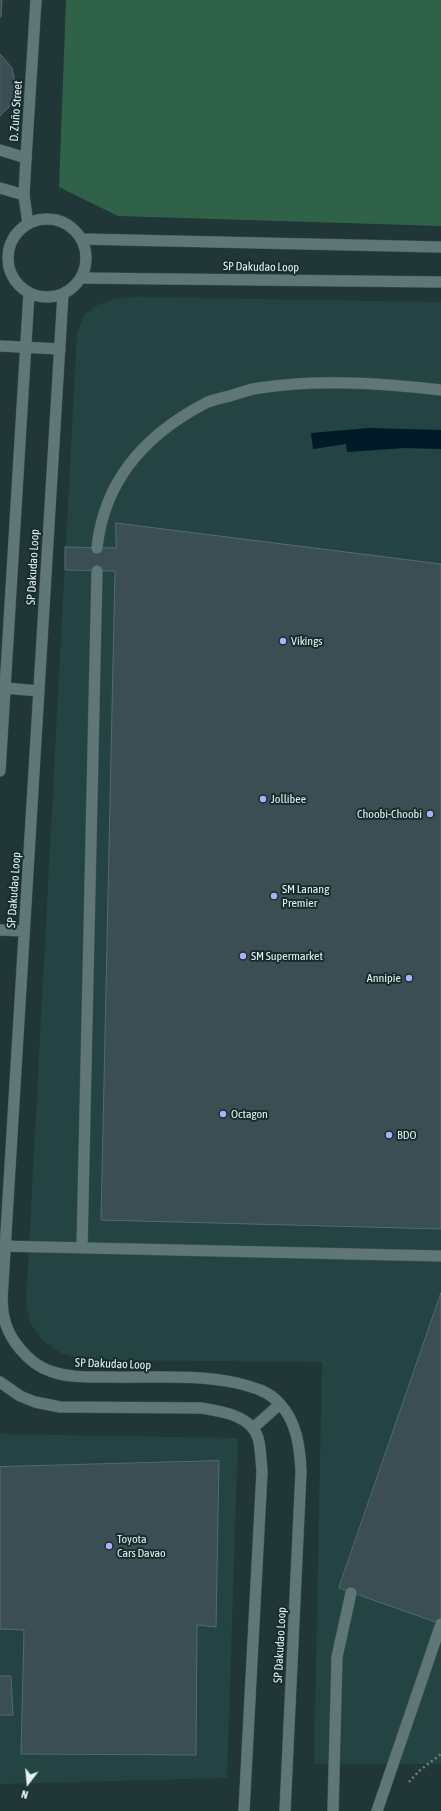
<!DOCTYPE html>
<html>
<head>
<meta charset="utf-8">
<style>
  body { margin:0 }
  #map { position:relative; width:441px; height:1811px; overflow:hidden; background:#213636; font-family:"Asap Condensed",sans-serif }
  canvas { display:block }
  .north { position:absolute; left:8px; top:1763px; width:40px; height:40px; -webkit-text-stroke:3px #172c2c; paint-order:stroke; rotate:196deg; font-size:11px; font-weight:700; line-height:16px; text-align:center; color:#e4f1f1 }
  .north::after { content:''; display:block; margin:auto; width:14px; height:18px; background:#e4f1f1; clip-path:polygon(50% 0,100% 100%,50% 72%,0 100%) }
</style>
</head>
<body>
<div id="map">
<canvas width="441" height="1811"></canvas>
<div class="north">N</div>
</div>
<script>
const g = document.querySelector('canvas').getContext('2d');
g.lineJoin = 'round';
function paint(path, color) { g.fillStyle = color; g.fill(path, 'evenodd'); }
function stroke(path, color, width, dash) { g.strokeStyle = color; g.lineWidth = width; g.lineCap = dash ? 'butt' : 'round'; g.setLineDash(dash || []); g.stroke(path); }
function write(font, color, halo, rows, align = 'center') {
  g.font = font + ' "Asap Condensed",sans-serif'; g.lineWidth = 4; g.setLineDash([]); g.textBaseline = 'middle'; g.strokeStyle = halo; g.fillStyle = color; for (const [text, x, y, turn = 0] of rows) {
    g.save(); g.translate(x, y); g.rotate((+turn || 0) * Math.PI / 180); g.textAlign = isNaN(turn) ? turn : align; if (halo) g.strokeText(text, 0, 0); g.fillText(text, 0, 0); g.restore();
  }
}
const built = new Path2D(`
  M134,297L441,302V1764H314L322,1362L84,1360L61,1353L44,1342L30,1323L26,1304L77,333L84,315L97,305L115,299Z
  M0,1434L238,1438L227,1778L0,1784Z`);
const green = new Path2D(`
  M66,0H441V226L118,216L59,187Z`);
const water = new Path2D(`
  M369,428L441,430V449L405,448L347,452L346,444L313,449L311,433Z`);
const building = new Path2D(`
  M0,0H2L1,17H0Z
  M0,54L12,68L15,82L14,94L9,107L0,116Z
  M116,523L441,564V1229L101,1220L115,571L65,570V547L116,548Z
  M441,1293V1624L339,1588Z
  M219,1461L216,1627L197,1625L196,1755L21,1754L24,1630L0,1629V1467Z
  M0,1676H11L13,1715H0Z`);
const path = new Path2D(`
  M409,1782L419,1771L441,1754`);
const service = new Path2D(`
  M0,150L26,158
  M0,188L24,195
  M0,346L60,349
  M97,548C104,480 145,435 204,404C213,399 224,398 233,395C242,392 251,389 259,388C320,379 381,383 441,390
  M0,1246L441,1256
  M82,1247L97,571
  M333,1811L337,1657L351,1593
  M377,1811L441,1624`);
const minor = new Path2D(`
  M81,239L441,247
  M81,278L441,282`);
const tertiary = new Path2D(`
  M8 258a39 39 0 1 1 78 0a39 39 0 1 1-78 0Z
  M28,224L24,195L26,158L36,0
  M63,294L2,1299C3,1305 2,1311 4,1317C8,1339 29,1364 50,1371C69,1378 90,1377 110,1377C152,1378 196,1374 237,1383C253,1387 269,1391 280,1404C297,1422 300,1448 301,1472L285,1811
  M5,688L39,691
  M0,771L29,293
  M0,930L24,931
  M0,1382L20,1396L35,1402L60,1407L201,1408C220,1411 251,1415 258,1438C261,1448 261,1461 262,1472L244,1811
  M253,1428L280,1404`);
const markers = [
  [283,641,4,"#b4acf9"],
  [263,799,4,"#b4acf9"],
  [430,814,4,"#b4acf9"],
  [274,896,4,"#b4acf9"],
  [243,956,4,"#b4acf9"],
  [409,978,4,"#b4acf9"],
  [223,1114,4,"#b4acf9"],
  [389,1135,4,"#b4acf9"],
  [109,1546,4,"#b4acf9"]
];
const streetNames = [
  ["D. Zuño Street",16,111,-86],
  ["SP Dakudao Loop",261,267,1],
  ["SP Dakudao Loop",33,567,-87],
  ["SP Dakudao Loop",14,890,-86],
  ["SP Dakudao Loop",113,1364,2],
  ["SP Dakudao Loop",280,1645,-87]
];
const poiNames = [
  ["Vikings",291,641],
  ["Jollibee",271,799],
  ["Choobi-Choobi",422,814,"right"],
  ["SM Lanang",282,889],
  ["Premier",282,903],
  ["SM Supermarket",251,956],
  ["Annipie",401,978,"right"],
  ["Octagon",231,1114],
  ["BDO",397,1135],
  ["Toyota",117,1539],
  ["Cars Davao",117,1553]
];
paint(built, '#244343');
paint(green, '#30624a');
paint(water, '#001927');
paint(building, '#3a4e53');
stroke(building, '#556a6f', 1);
stroke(service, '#425455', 12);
stroke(minor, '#425455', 12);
stroke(tertiary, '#425455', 12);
stroke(path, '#6e8080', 2.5, [2, 3]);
stroke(service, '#607777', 11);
stroke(minor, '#607777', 11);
stroke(tertiary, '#607777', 11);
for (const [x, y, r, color] of markers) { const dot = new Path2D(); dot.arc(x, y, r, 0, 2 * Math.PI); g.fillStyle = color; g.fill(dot); stroke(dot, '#172c2c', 1.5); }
write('12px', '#e4f1f1', '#172c2c', streetNames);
write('12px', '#e4f1f1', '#172c2c', poiNames, 'left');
</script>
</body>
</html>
